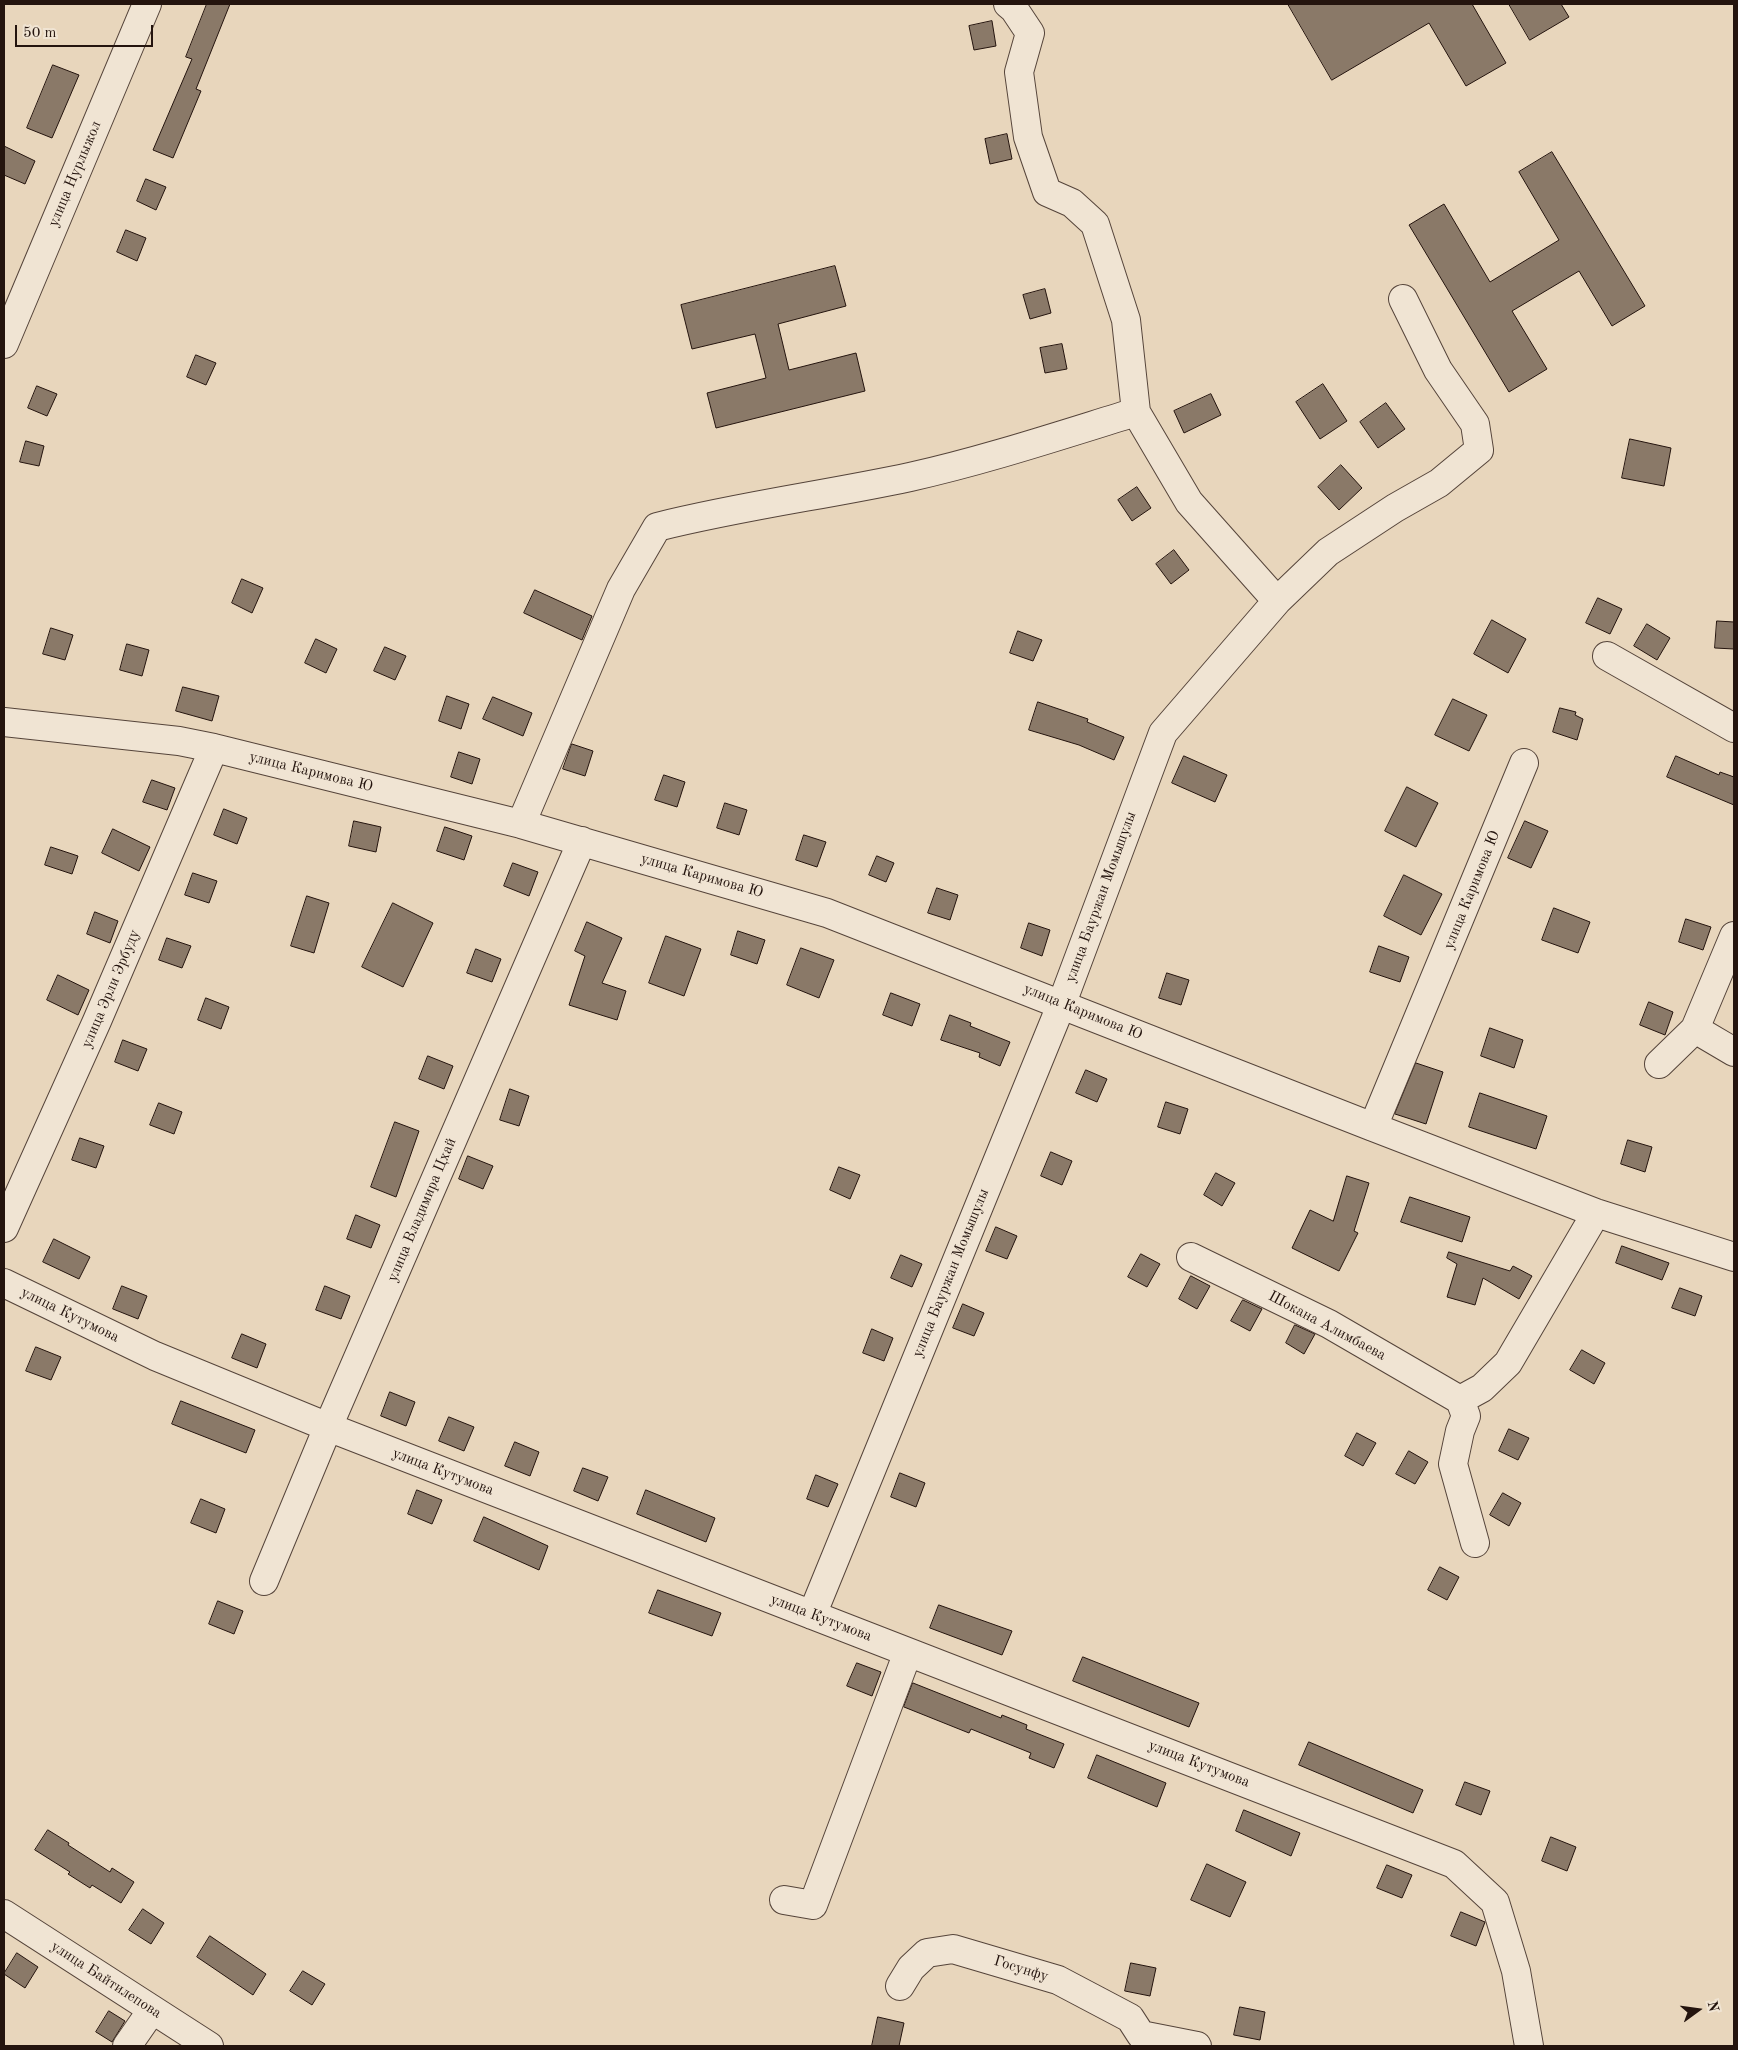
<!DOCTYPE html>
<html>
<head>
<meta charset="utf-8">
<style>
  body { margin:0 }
  #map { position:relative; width:1738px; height:2050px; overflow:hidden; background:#e8d6bc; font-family:"Old Standard TT",serif }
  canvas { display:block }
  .frame { position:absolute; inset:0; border:5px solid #24140e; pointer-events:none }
  .north { position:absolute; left:1673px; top:1985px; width:50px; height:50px; -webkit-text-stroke:4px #f0e4d3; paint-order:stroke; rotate:76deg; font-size:14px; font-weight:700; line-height:20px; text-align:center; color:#24140e }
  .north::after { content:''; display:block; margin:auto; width:18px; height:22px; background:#24140e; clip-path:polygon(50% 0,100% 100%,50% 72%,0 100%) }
  .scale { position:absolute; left:15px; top:25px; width:138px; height:22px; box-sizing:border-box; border:2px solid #24140e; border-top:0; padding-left:6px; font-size:15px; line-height:18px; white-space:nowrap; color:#24140e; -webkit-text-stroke:4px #f0e4d3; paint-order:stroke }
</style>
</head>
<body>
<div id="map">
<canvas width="1738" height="2050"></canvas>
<div class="frame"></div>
<div class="north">N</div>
<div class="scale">50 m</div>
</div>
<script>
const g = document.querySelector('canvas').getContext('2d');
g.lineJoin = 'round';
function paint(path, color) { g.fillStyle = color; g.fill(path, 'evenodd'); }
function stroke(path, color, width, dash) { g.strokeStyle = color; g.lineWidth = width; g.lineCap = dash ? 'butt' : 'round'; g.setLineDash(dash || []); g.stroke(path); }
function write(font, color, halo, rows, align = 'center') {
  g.font = font + ' "Old Standard TT",serif'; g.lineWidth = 4.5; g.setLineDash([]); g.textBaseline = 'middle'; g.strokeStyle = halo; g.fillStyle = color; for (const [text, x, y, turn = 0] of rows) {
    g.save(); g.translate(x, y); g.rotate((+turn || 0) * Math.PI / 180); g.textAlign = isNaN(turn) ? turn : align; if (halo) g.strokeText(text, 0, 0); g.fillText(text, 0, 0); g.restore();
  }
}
const building = new Path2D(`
  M207,4H230L196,89L201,91L173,158L153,150L192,59L186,57Z
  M1288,4H1472L1506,63L1466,86L1429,23L1332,80Z
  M1509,4H1561L1569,17L1530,40Z
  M992,21L996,46L974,50L969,26Z
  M53,65L79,75L52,138L27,128Z
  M1007,134L1012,159L990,164L985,139Z
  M4,146L35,161L25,184L4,175Z
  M1552,152L1645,306L1612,326L1579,271L1512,311L1547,369L1509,392L1409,225L1444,204L1490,282L1559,240L1519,172Z
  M146,179L166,187L156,210L137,201Z
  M126,230L146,238L137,261L117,252Z
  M835,266L846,306L778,324L789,370L856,353L865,391L716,428L707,393L766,378L755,334L692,349L681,305Z
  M1045,289L1051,313L1030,319L1023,295Z
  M1062,344L1067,369L1045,373L1040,348Z
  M196,355L216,363L206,385L187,377Z
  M1323,384L1347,421L1320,439L1296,402Z
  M37,386L57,394L47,416L28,408Z
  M1211,394L1221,415L1184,433L1174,411Z
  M1386,403L1405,429L1378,448L1360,422Z
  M1630,439L1671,448L1664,486L1622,478Z
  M26,441L44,446L39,466L20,462Z
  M1341,465L1362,488L1339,510L1318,487Z
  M1137,487L1151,508L1132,521L1118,500Z
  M1174,550L1189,570L1171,584L1156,564Z
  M242,579L263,588L252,613L232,603Z
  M535,590L592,616L582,640L524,613Z
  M1598,598L1622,609L1610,634L1586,623Z
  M1492,620L1526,639L1508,673L1474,654Z
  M1717,621L1734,622V649L1715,648Z
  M1647,624L1670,638L1657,660L1634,646Z
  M51,628L73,635L65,660L43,654Z
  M1018,631L1042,640L1033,661L1010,653Z
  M316,639L337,649L326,673L305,663Z
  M127,644L149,650L142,676L120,670Z
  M385,647L406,656L395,680L374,671Z
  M183,687L219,696L212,721L176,711Z
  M447,696L469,704L461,729L439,721Z
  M493,697L532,713L523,736L483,719Z
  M1453,699L1487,715L1469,751L1435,735Z
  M1038,702L1088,719L1087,722L1124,737L1114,760L1079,745L1029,730Z
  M1560,708L1576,712L1575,715L1583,719L1577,740L1553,732Z
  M572,744L593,751L585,776L563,769Z
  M459,752L480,759L472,784L451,777Z
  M1184,756L1227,775L1215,802L1172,783Z
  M1676,756L1719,775L1720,772L1734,777V805L1667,777Z
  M664,775L685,782L677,807L655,800Z
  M152,780L175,788L167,810L143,802Z
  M1407,787L1438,803L1416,847L1385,831Z
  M725,803L747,810L739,835L717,828Z
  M224,809L247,818L237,844L214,835Z
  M354,821L381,827L376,852L349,846Z
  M1525,821L1548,831L1531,868L1508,858Z
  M445,827L472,836L464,860L437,851Z
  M113,829L150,847L139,871L102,853Z
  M804,835L826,842L817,867L796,860Z
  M51,847L78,856L72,874L45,865Z
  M877,856L894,863L886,882L869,875Z
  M513,863L538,872L529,896L504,886Z
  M193,873L217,881L209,903L185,895Z
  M1404,875L1442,894L1421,935L1384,916Z
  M937,888L958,895L950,920L928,913Z
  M307,896L329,903L314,953L291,946Z
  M393,903L433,923L403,987L362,967Z
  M1554,908L1590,922L1578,953L1542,940Z
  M95,912L118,921L110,943L87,934Z
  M1686,919L1711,927L1703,950L1679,942Z
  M587,922L622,938L602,983L626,991L617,1020L569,1005L585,956L575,951Z
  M1029,923L1050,930L1042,956L1021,948Z
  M738,931L765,940L757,964L731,955Z
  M666,936L701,949L684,996L649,983Z
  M167,938L191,946L182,968L159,960Z
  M1379,946L1409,957L1400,982L1370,972Z
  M801,948L834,960L819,998L787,985Z
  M476,949L501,959L492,982L467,973Z
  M1167,973L1189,980L1181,1005L1159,998Z
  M58,975L89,990L78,1015L47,1000Z
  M891,993L920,1004L912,1026L883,1015Z
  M206,998L229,1007L221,1029L198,1020Z
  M1649,1002L1673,1012L1665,1035L1640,1025Z
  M950,1015L971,1023L970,1026L1010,1042L1000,1066L979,1057L980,1053L941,1040Z
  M1490,1028L1523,1040L1514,1068L1481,1056Z
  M123,1040L147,1049L138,1071L115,1062Z
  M428,1056L453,1066L444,1089L419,1079Z
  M1416,1063L1443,1072L1426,1124L1395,1114Z
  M1086,1070L1107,1079L1097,1102L1076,1093Z
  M510,1089L529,1096L519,1126L500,1120Z
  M1480,1093L1547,1116L1536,1149L1469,1127Z
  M1166,1102L1188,1109L1180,1134L1158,1127Z
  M159,1103L182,1112L174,1134L150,1125Z
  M395,1122L419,1131L396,1197L371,1187Z
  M80,1138L104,1146L96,1168L72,1160Z
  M1628,1140L1652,1147L1645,1172L1621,1164Z
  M1051,1152L1072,1161L1062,1185L1041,1176Z
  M468,1156L493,1166L483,1189L459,1179Z
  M839,1167L860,1175L850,1199L830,1190Z
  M1216,1173L1235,1183L1222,1206L1204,1195Z
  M1347,1176L1369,1183L1354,1231L1358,1233L1339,1271L1292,1248L1310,1210L1333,1221Z
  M1410,1197L1470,1217L1462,1242L1401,1222Z
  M356,1215L380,1225L371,1248L347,1239Z
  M996,1227L1017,1236L1007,1259L986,1251Z
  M54,1239L90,1257L79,1279L43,1262Z
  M1622,1246L1669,1263L1662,1280L1616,1263Z
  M1449,1252L1510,1271L1513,1266L1532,1276L1519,1299L1483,1278L1475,1305L1447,1297L1457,1264L1447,1258Z
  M1141,1254L1160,1264L1147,1287L1128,1277Z
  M901,1255L922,1264L912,1287L891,1278Z
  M1191,1276L1210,1286L1197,1309L1179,1299Z
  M122,1286L147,1296L138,1319L113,1309Z
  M325,1286L350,1296L341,1319L316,1310Z
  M1680,1288L1702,1296L1695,1316L1672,1308Z
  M1243,1300L1262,1309L1250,1331L1231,1321Z
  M963,1304L984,1313L974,1336L953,1328Z
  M1295,1325L1315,1334L1304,1354L1286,1343Z
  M872,1329L893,1338L884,1361L863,1353Z
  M242,1334L266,1344L257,1368L232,1358Z
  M36,1347L61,1357L51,1380L26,1371Z
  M1582,1350L1605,1363L1594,1384L1570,1370Z
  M390,1392L415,1402L406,1426L381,1416Z
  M181,1401L255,1430L246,1453L172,1424Z
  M449,1417L474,1427L464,1451L439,1441Z
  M1509,1429L1529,1438L1518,1460L1499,1451Z
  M1357,1433L1376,1443L1363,1466L1345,1456Z
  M515,1442L539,1452L530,1476L505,1466Z
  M1409,1451L1428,1462L1415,1484L1396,1474Z
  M583,1468L608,1477L598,1501L574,1491Z
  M900,1473L925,1483L916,1507L891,1497Z
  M816,1475L838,1484L828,1507L807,1499Z
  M417,1490L442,1500L432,1524L408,1514Z
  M646,1490L715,1518L706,1542L637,1514Z
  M1503,1493L1521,1503L1509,1526L1490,1515Z
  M201,1499L225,1509L216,1533L191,1523Z
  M484,1517L548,1546L539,1570L474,1541Z
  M1440,1567L1459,1577L1447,1600L1428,1590Z
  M658,1590L721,1613L712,1636L649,1613Z
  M218,1601L243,1611L234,1634L209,1624Z
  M939,1605L1012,1631L1002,1655L930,1628Z
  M1083,1657L1199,1703L1189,1727L1073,1681Z
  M857,1663L881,1672L872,1696L847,1686Z
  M913,1683L1001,1718L1002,1715L1027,1725L1026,1729L1064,1744L1054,1768L1029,1758L1031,1753L971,1729L969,1733L904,1707Z
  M1309,1742L1423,1790L1413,1813L1299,1765Z
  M1097,1755L1166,1783L1157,1807L1088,1778Z
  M1465,1782L1490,1791L1481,1815L1456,1805Z
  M1244,1810L1300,1833L1291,1856L1236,1831Z
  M48,1830L69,1843L68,1845L110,1872L112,1868L134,1882L121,1903L92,1885L90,1888L68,1874L70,1872L35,1850Z
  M1551,1837L1576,1847L1567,1871L1542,1861Z
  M1207,1864L1246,1882L1230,1917L1191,1900Z
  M1387,1865L1412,1875L1402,1898L1377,1888Z
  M143,1909L164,1923L151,1944L129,1930Z
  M1461,1912L1485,1922L1476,1946L1451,1936Z
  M210,1936L266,1974L253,1995L197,1957Z
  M17,1953L38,1967L25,1988L4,1974Z
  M1131,1963L1156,1968L1150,1996L1125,1991Z
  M303,1971L325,1984L312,2005L290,1991Z
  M1240,2007L1265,2012L1260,2040L1234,2035Z
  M109,2011L125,2021L112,2042L96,2032Z
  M878,2017L904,2023L899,2046H872Z`);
const minor = new Path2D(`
  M1008,4L1014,9L1030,33L1019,72L1028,137L1047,192L1072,203L1095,224L1126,320L1136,412L1189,502L1277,601
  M4,344L147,4
  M1607,656L1734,728
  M4,722L179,741L214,748L521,824L827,913L1373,1127
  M1524,763L1373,1127L1596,1213L1734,1257
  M521,824L621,589L657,527C740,506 826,495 910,477C986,460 1061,435 1136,412
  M1695,1029L1734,936
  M1659,1064L1695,1029L1734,1052
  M4,1228L97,1021L214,748
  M1191,1257L1329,1324L1460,1400L1482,1388L1508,1363L1596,1213
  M4,1283L155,1356L328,1427L1454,1864L1495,1902L1516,1971L1529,2046
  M1460,1400L1466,1416L1460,1431L1453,1464L1475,1543
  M264,1581L328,1427L582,841
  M812,1615L1062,1003L1163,733L1277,601L1328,552L1395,508L1439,483L1479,450L1475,424L1438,370L1403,299
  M784,1900L813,1905L908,1652
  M4,1914L209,2046
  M900,1986L911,1968L927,1953L953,1949L1058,1980L1130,2018L1141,2035L1197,2046
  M127,2046L152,2010`);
const streetNames = [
  ["улица Нурлыжол",75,174,-67],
  ["улица Каримова Ю",311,772,14],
  ["улица Каримова Ю",702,876,16],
  ["улица Каримова Ю",1472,890,-68],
  ["улица Бауржан Момышулы",1101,897,-70],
  ["улица Эрли Эрбуду",111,989,-67],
  ["улица Каримова Ю",1083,1012,22],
  ["улица Владимира Цхай",422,1210,-67],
  ["улица Бауржан Момышулы",951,1273,-68],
  ["улица Кутумова",70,1315,26],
  ["Шокана Алимбаева",1327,1326,28],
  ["улица Кутумова",443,1472,21],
  ["улица Кутумова",821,1618,21],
  ["улица Кутумова",1199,1764,21],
  ["Госунфу",1021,1969,17],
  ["улица Байтилепова",106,1980,33]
];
paint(building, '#8a7968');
stroke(building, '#24140e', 1);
stroke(minor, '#55443a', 30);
stroke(minor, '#f0e4d3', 28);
write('15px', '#24140e', '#f0e4d3', streetNames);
</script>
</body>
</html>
